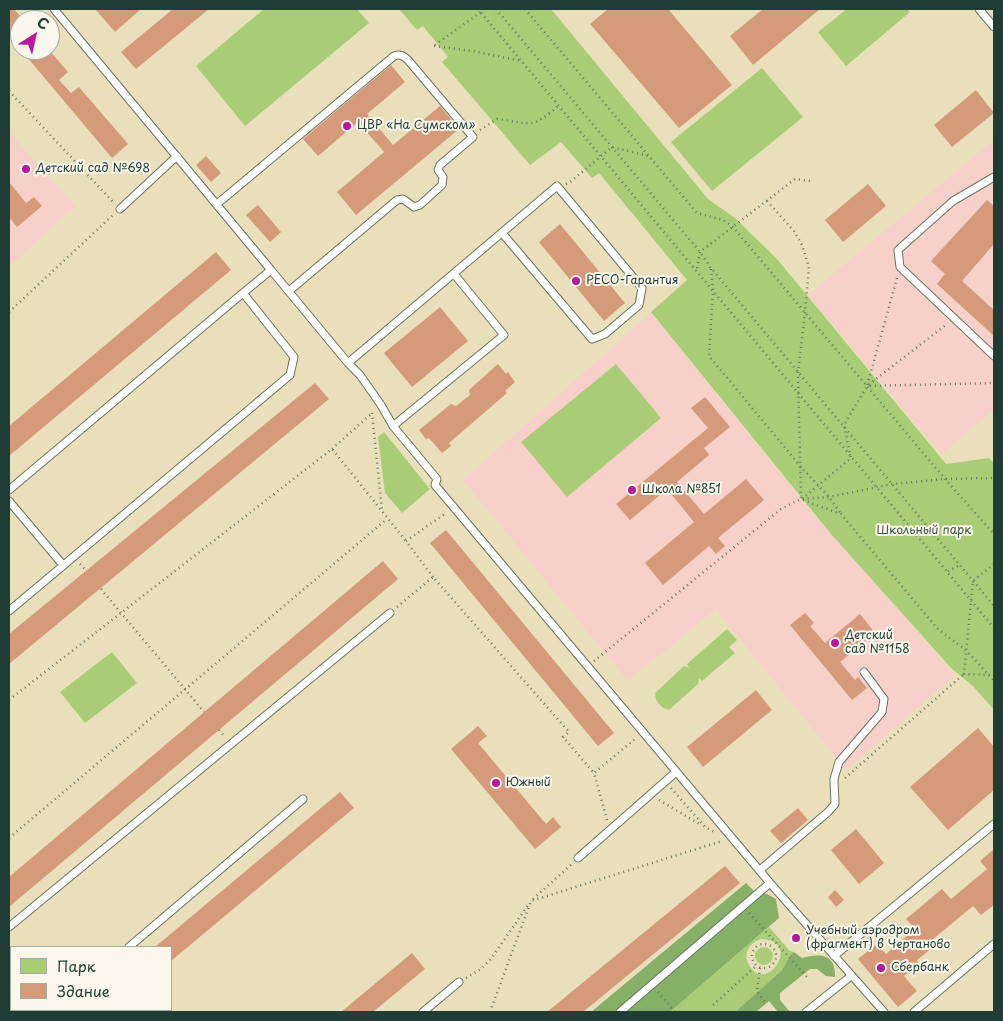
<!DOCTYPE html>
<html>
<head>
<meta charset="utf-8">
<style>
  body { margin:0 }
  #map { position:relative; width:1003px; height:1021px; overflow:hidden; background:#e9dfbb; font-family:"Playpen Sans",sans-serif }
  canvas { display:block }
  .frame { position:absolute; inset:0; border:10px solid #1f3d34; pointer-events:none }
  .legend { position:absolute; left:10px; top:946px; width:162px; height:65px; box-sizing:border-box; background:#fbf7ec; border:1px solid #a3ada2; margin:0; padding:6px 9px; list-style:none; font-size:15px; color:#1f3d34 }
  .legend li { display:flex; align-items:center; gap:10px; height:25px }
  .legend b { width:25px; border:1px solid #a3ada2 }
  .north { position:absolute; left:10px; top:10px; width:50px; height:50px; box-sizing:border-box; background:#fbf7ec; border:1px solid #a3ada2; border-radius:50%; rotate:35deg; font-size:14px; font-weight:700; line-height:20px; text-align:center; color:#1f3d34 }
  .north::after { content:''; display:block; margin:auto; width:18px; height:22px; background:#b5179e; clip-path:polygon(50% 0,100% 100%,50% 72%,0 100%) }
</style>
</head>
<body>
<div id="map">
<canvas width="1003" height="1021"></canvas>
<div class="frame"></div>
<ul class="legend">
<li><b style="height:14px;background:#a9cd76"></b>Парк</li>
<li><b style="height:14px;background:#d59a7a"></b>Здание</li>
</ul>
<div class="north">С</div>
</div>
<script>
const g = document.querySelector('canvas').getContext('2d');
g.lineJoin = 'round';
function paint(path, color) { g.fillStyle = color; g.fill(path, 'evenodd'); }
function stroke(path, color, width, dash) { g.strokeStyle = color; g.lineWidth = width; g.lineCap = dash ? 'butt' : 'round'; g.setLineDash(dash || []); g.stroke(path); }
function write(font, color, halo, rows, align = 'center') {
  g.font = font + ' "Playpen Sans",sans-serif'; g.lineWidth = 4; g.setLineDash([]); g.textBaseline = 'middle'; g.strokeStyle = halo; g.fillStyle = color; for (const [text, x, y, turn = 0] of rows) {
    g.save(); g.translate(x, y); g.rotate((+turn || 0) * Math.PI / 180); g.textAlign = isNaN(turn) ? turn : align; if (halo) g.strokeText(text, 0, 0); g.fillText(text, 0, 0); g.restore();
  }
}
const built = new Path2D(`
  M9,132L76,206L9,266Z
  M994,140V410L941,454L808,295Z
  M651,313L820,523L825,519L954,676L846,770L716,609L628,681L463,480Z`);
const green = new Path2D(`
  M264,9H357L369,23L245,126L196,66Z
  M399,9H551L708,199L735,218L777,259L946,464L989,458L994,463V710L973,686L952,669L831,534L651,312L687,280L599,173L592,178L561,142L530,165L442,62L448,57L423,26L417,30Z
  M847,9H907L910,12L846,66L818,32Z
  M762,68L803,117L712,191L671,142Z
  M616,364L661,418L567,497L521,442Z
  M384,432L430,489L402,513L385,493L378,437Z
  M727,629L737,640L729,647L735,653L702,681L699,678L698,684L669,710C661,708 655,702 655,693L684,666L689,668L687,664Z
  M112,652L137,683L85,723L60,692Z
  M769,927L790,951L794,952L791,954L782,970L735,1012H670ZM761,939C805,941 764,998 748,963C743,952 751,942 761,939Z
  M755 956a9 9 0 1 1 18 0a9 9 0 1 1-18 0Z`);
const forest = new Path2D(`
  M746,883L757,894H767L776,899L779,918L670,1012H591Z
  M794,952L802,958C820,953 836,954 835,977L826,976L817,969H810L780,993V1000L790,1012H778L769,1001L756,1012H735L782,970L791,954Z`);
const building = new Path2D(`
  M9,9H14L20,16V49L9,35Z
  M95,9H141L115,32Z
  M173,9H209L136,69L121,52Z
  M608,9H668L732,85L679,128L590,24Z
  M763,9H820L753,65L730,36Z
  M21,50H49L68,72L59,80L71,93L79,87L128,144L112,158Z
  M391,65L405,82L367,114L393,145L440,106L459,129L356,215L337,192L384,152L358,122L318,156L303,139Z
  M976,90L994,113L952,147L934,125Z
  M206,156L221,173L211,182L196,165Z
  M9,182L26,203L34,197L42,206L17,227L9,217Z
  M868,184L886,206L843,242L825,220Z
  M987,200L994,206V244L962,281L994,310V336L937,284L945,274L931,261Z
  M258,205L281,232L270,242L246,215Z
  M560,224L625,303L604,321L539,242Z
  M216,252L231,270L9,456V426Z
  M440,307L468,341L412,387L384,353Z
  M498,364L506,374L508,372L515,382L505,391L507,393L449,443L451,446L442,453L429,438L426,439L419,430L451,404L456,406L470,395L469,390Z
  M315,383L329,399L9,664V634Z
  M705,397L730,427L704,448L709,455L677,482L704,514L746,479L764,500L718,538L725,546L716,554L709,546L663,585L645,563L694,522L667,489L630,520L616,504L708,428L691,408Z
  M446,530L614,733L598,746L430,543Z
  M383,561L398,579L9,907V877Z
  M805,613L814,623L810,626L825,643L860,614L875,633L840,662L855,680L858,677L867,688L852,700L790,625Z
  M756,690L772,710L703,767L687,747Z
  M478,726L487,736L478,743L546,824L553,817L561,827L535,849L451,749Z
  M978,728L994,747V790L948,830L910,787Z
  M340,792L354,808L171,961V947H155Z
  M798,808L808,820L781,843L770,831Z
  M856,829L884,863L859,884L831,850Z
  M994,849V905L981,915L973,906L932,940L936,945L917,960L919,963L904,976L917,991L898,1007L858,959L877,944L886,954L915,929L906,919L942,889L951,899L987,869L980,861Z
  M725,866L740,883L583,1012H547Z
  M835,890L844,900L836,907L828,897Z
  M412,953L425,969L373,1012H341Z`);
const path = new Path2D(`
  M478,9L994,628
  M496,9L700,252L711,268L994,606
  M525,9L697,213L723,220L733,227L945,479L994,534
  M435,45L481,12
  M434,46L472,51L521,61
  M9,91L114,203
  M480,130L497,119C531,123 530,131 559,105
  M566,184L569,183L612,147L648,156
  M767,201L794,231L802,245L809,267L805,312L798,373L801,499
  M697,268L700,252L795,179L810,181
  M711,269L713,290L709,356L801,467L829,497L841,514
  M897,278L867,386L994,383
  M9,312L113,215
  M372,413L382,510
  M332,449L371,414
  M802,499L851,458L844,425L867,386L947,324
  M803,500L841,514L937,628L967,651L994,681
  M80,564L86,570
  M994,564L973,581L964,674L994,675
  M948,571L960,565
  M433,577L406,541L446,513
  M101,589L204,712
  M397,607L433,577L569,732L563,737L594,773
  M594,661L781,509L801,499L829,497L893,484L945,479L994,478
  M9,700L332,449L406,541
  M219,730L225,737
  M845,778L964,674
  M671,788L705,827L714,832
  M659,800L701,825
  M607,820L594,773L635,739
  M9,838L387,519
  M533,899L572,864
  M749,913L807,977
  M752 956a12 12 0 1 1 24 0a12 12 0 1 1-24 0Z
  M760,968L757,991L766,1004
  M466,978L481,969L491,959L528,905
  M658,992L675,1012
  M713,1005L756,966
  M490,1012L531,901L722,841`);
const lane = new Path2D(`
  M979,9L994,27
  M994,177L953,201L898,250L900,267L994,356
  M217,204L394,56C400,54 403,55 408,60L473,137L440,165L438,170L443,177L442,185L420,205L414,207L403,199L397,200L289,291
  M120,209L177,156
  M271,270L348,363L360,375L381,405L393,426L437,479L435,485L770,883L884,1012
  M348,363L557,186L642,288L639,305L605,334L592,339L502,233
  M393,426L504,335L454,274
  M9,490L243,293
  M9,501L63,565
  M9,611L290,375L294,357L243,293L271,270L54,9
  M578,858L676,772
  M760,870L828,812L835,804L834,779L839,762L882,712L884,699L864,672
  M9,927L390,613
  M129,947L303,799
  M834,956L994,824
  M53,1012L56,1010
  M423,1012L459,982
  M620,1012L770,883
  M806,1012L851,976
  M914,1012L994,944`);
const markers = [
  [347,126,5,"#b5179e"],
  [26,169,5,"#b5179e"],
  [576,281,5,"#b5179e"],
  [632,490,5,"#b5179e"],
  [835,643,5,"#b5179e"],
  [496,783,5,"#b5179e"],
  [796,938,5,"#b5179e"],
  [881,968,5,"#b5179e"]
];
const poiNames = [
  ["ЦВР «На Сумском»",357,126],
  ["Детский сад №698",36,169],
  ["РЕСО-Гарантия",586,281],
  ["Школа №851",642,490],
  ["Детский",845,636],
  ["сад №1158",845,650],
  ["Южный",506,783],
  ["Учебный аэродром",806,931],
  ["(фрагмент) в Чертаново",806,945],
  ["Сбербанк",891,968]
];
const parkNames = [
  ["Школьный парк",924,531]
];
paint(built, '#f7d0ca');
paint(green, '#a9cd76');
paint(forest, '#86b067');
paint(building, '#d59a7a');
stroke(lane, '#667663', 9);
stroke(path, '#667663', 2.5, [1, 4]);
stroke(lane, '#fff', 7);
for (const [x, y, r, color] of markers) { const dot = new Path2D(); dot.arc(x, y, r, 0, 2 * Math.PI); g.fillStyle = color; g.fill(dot); stroke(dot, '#fbf7ec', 2); }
write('12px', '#1f3d34', '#fbf7ec', poiNames, 'left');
write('12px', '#3b5a41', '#fbf7ec', parkNames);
</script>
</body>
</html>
